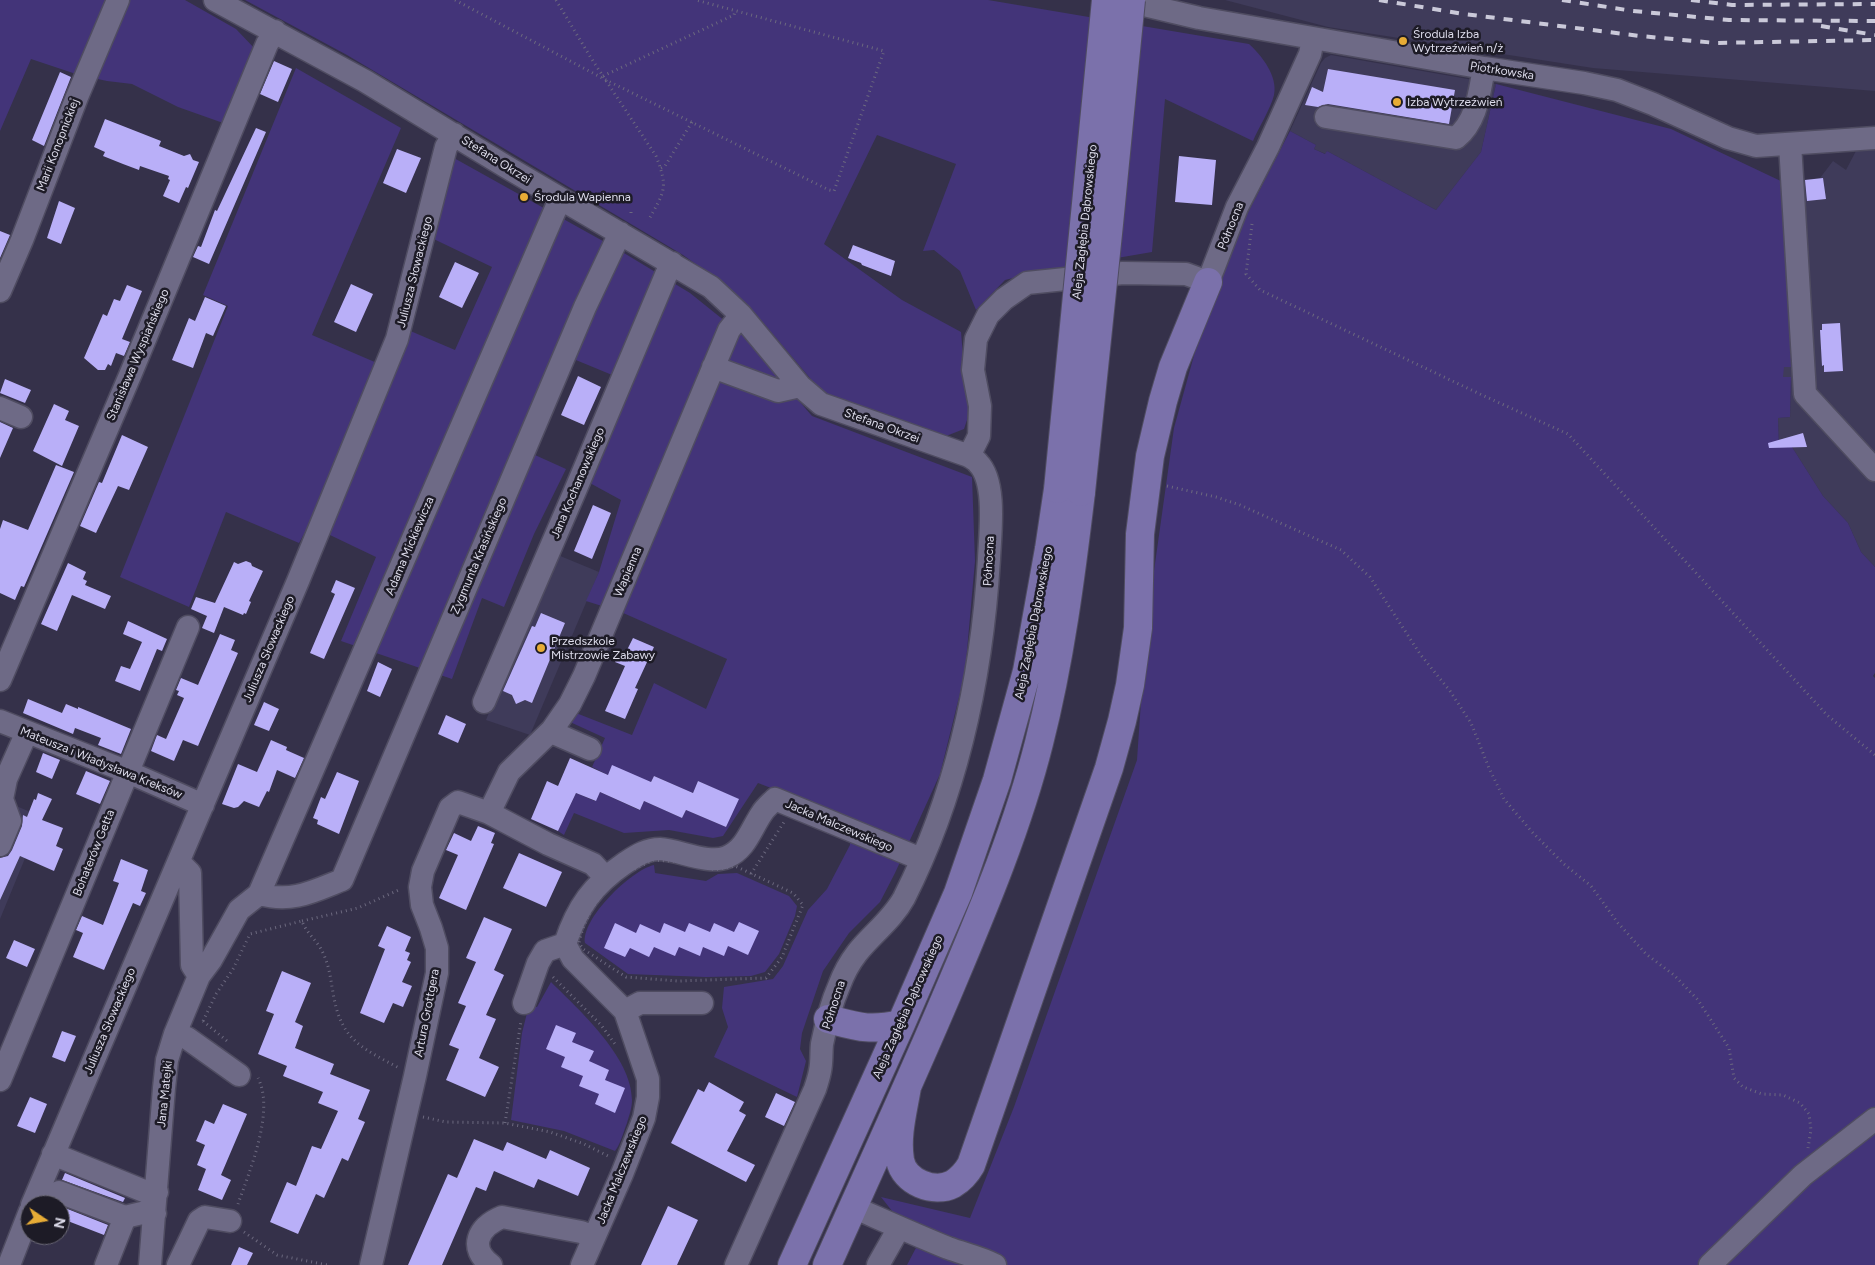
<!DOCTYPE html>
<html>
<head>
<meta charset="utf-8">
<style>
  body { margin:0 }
  #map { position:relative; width:1875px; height:1265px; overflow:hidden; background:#35314a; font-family:Figtree,sans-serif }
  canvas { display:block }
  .north { position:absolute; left:20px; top:1195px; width:50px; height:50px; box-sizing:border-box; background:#1d1b26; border:1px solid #6a6875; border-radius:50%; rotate:102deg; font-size:14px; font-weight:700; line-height:20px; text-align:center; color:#dddceb }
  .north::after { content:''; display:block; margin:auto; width:18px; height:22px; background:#e7ac36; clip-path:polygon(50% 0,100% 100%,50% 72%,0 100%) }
</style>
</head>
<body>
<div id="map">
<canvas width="1875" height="1265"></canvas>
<div class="north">N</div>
</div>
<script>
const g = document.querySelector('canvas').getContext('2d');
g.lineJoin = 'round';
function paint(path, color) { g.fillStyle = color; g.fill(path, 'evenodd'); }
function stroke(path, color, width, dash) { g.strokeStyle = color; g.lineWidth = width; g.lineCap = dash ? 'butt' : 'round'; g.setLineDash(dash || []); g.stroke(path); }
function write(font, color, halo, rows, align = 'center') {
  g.font = font + ' Figtree,sans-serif'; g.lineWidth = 5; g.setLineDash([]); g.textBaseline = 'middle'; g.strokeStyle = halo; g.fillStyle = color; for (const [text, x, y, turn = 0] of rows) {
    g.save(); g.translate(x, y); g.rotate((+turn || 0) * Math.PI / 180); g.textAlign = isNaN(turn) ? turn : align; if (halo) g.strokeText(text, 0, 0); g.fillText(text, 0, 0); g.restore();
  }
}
const built = new Path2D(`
  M1225,0H1875V91L1593,68L1328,27Z
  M1331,55L1496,84L1481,152L1436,210L1327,151L1326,154L1314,149L1316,145L1290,131L1321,63L1325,58Z
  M1857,149H1875V567L1861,552L1848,523L1823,496L1792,447L1779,448L1778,418L1790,417L1791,377H1783V367H1791L1790,259L1793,181L1820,178L1833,161L1846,170Z
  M553,553L599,572L530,735L486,720Z
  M0,799L42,817L0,919Z`);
const green = new Path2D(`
  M0,0H185L236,29L257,51L226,124L178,107L132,84L107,81L79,75L31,59L0,131Z
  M245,0H988L1249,44C1262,56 1278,76 1274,95C1271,108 1258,129 1253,141L1165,99L1152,252L1041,271L1005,280L976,310L960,271L934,250L923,251L956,164L877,135L824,244L902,300L961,332L965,380L971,408L964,429L941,438L826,397L749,306L728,287L683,255L347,55Z
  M296,68L401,128L312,335L377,363L394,324L455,350L492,267L417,231L436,148L619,250L690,293L741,334L812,416L972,477L975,561L965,673L940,774L895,873L880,902L849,933L823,971L802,1033L800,1049L806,1061L797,1097L714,1057L728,1027L722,1008L724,987L773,979L783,966L808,910L827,889L850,845L849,818L758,783L723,836L713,838L669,830L624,833L574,813L564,835L558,831L576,793L595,801L600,792L639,810L644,801L682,818L686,810L726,827L738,799L698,781L693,793L654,776L651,782L608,775L592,767L605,738L570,722L576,713L632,735L654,683L706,709L727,659L621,612L586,601L599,572L621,500L577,476L617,377L571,358L541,425L535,455L566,469L534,534L504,607L482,598L452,679L341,641L376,557L309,525L299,543L226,512L189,607L120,577L228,306L203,295Z
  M1496,84L1671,129L1785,183L1790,259L1791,367H1784L1783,377H1791L1790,417L1778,418L1779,447H1792L1823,496L1848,523L1861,552L1875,567V673L1873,676L1875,678V1265H907L918,1244L881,1197L970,1218L1014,1107L1137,760L1146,628L1174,428L1201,330L1226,268L1237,234L1290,131L1316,145L1314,149L1325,154L1327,151L1436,210L1481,152Z
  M654,865L655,873L706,881L718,874L737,873L789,896L797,906L795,916L779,954L765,972L751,976L706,977L628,974L585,943C581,919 631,870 654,865Z
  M551,982C579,1010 632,1057 632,1100C632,1108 629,1116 627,1123C623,1133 621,1143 615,1151L564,1131L511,1120L522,1033L529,1005L537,1007Z`);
const building = new Path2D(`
  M274,61L292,69L278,102L260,94Z
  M1328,69L1455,90L1449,124L1328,104L1318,107L1305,105L1312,87L1323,92Z
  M60,72L71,77L44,146L32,140Z
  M105,119L161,141L159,146L184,156L190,154L193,160L199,162L188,188L186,187L179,203L163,196L170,180L168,179L169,176L140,166L139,170L123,164L103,156L105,152L94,147Z
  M256,128L266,132L209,264L193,257L198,246L201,247L215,210L217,211Z
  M397,149L421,158L406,193L383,183Z
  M1179,156L1216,160L1212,205L1175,202Z
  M1823,178L1826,199L1807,201L1805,180Z
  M59,201L75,208L61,244L47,238Z
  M0,231L10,235L0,258Z
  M853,245L895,261L891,276L862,265L861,263L848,258Z
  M455,262L479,273L462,308L439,297Z
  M351,284L373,294L356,332L334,322Z
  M127,285L142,291L122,339L130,342L124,356L116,353L111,366L108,364L105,370H98L84,358L103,314L107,316L114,299L120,301Z
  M205,297L226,306L213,336L206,333L193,368L172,360L189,318L195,321Z
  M1840,323L1843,371L1824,372V365L1822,366L1820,330H1822V324Z
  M578,376L601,387L584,425L561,415Z
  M5,379L31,390L25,403L0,393Z
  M54,404L69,411L65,420L79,426L62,466L33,451Z
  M0,422L13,428L0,458Z
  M1803,433L1807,447L1769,448L1768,443Z
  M122,435L148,447L129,490L118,486L96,533L80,526L99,482L102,483Z
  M56,465L74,472L24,587L21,586L15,600L0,593V529L3,520L28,530Z
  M593,505L611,513L592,559L574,551Z
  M246,561L251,563L252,566L263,571L249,601L251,602L246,614L244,613L243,615L224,607L214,633L202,628L207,616L191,609L196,597L215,603L234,562L238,564Z
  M68,563L86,572L83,579L87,581L85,585L111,596L105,609L72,595L57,631L41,624Z
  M336,580L355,588L324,659L310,653L335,594L331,592Z
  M541,613L565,623L532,703L525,700L516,704L512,695L503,691L532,626L535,627Z
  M128,621L167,639L162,651L157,649L140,691L115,681L121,666L130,669L142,642L123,634Z
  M220,634L235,640L231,650L238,653L198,746L183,740L174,761L151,751L157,735L166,739L184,698L177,695L179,691L176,690L181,678L198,685Z
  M633,638L654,647L635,688L638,689L625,719L605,711L625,666L615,662L620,650L626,652Z
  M378,662L392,669L380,697L367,691Z
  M28,699L62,713L66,704L78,709V707L131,729L121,754L98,745L101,738L75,728L73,734L23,713Z
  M264,702L279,709L269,731L254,725Z
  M446,715L466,724L458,743L438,734Z
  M271,740L287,747L286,750L304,758L295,778L277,770L269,792L267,791L259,807L244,801L238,807L234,808L222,804L238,764L257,772Z
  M43,753L60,760L52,779L36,772Z
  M570,758L608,775L612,765L651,782L654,776L693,793L698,781L739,799L726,827L686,810L682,818L644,801L640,810L600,792L596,801L576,793L558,831L531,819L547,781L558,786Z
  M86,771L110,781L100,804L76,794Z
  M337,772L359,781L339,834L317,824L318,820L313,818L321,797L325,799Z
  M38,793L52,799L42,820L63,828L56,846L63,849L54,871L20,856L0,900V858L8,856L12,850L22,826L23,815L27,817L34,799L36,800Z
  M478,826L495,833L491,843L494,844L466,910L439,898L458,855L446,850L454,833L471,841Z
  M519,853L562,872L546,907L503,888Z
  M121,859L148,870L141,891L146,893L140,906L133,903L104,970L73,957L83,933L76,930L82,916L103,925L119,883L113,881Z
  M484,917L512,929L494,970L504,975L486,1015L496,1019L479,1058L499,1067L485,1097L446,1080L459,1049L449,1045L466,1006L458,1003L476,962L466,958Z
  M739,922L759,931L748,955L728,946L724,956L703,947L700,956L679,947L675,956L654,947L649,957L630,948L625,957L604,948L615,923L636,933L640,924L660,933L664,923L685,932L689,923L710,932L714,923L734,932Z
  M387,926L411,937L405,951L410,953L407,960L411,962L402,982L412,986L403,1007L393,1003L384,1023L360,1013L385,949L378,946Z
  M14,940L35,949L27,967L6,958Z
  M282,971L311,983L295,1022L303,1026L295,1048L334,1064L330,1074L370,1090L358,1119L365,1122L348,1161L342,1158L324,1198L316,1194L298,1234L270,1222L287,1182L296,1186L312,1146L321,1149L338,1111L318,1103L323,1092L283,1076L287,1066L258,1054L274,1014L266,1011Z
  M556,1025L576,1033L572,1042L594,1051L589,1061L609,1070L605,1080L625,1088L615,1113L595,1104L599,1094L579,1086L583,1076L561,1067L565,1057L546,1049Z
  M62,1031L76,1036L65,1062L52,1057Z
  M709,1082L744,1102L739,1111L746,1115L727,1151L755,1165L746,1182L671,1143L698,1089L704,1092Z
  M776,1093L795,1102L784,1126L765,1117Z
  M30,1097L47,1104L35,1133L17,1126Z
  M223,1104L247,1114L221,1175L231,1180L222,1200L198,1190L206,1169L197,1165L205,1145L196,1141L205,1120L214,1124Z
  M474,1139L503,1151L507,1142L546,1159L550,1150L590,1168L578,1196L538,1179L534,1188L494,1171L486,1191L476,1187L442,1265H408L448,1174L457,1178Z
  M65,1173L125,1198L123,1202L62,1180Z
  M60,1206L108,1225L104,1235L60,1218Z
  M668,1206L698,1220L677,1265H641Z
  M239,1247L253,1253L247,1265H231Z`);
const path = new Path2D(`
  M455,0L606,80L829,190L834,191L884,51L696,0
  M556,0L591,58L656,156C669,189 664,192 648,221
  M603,76L734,15L735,11
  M661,168L665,166L692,122
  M631,213V212
  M1252,224L1246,274L1260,290L1482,395L1568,434L1827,715L1875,755
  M1167,486L1216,497L1240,505L1341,550L1370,577L1420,654L1450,691L1471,723L1489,768L1504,799L1533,833L1564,864L1591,886L1618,923L1646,954L1674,975L1698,1000L1729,1048L1734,1078L1743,1087L1762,1094L1783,1095L1800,1103L1809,1114L1811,1130L1808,1148
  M653,860L682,862L715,870L735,866L793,893L803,905L782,957L766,978L678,981L626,977L583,949L579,943C584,917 600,892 622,876C631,870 643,865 653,860Z
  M751,874L784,822
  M302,921L358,908L401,889
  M553,977L601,1025L615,1044
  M203,1021L216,994L233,969L250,934L302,921C306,933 318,941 323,953C330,967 331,983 334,998C342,1041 364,1049 399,1068
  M203,1021L227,1041
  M423,1117L446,1122L505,1123L550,1132L584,1144L610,1157
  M505,1123L521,1021
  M238,1204C250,1170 275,1111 258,1078
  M244,1232L277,1255L327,1265`);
const minor = new Path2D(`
  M215,0L365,81L505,166L711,287L741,315L800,386L821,404L969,456C972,458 976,460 978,463C997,482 990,534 989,559C982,677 958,791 904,898C892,920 872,934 857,953C850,962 843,975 839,986C831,1004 826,1024 822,1044C821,1053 822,1062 820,1071C819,1077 817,1083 815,1089L736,1265
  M1123,0L1199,18L1484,68L1584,83L1617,90L1653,104L1728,138L1756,146L1875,138
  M1326,117L1456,138C1477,121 1479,94 1484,68
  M1790,144L1805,394L1875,470
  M0,291L22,240L77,97L118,0
  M713,367L778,391L800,386
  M0,408L21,417
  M969,456L979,436L980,406L973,370L976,339L988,315L1004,299L1027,283L1123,273L1186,274L1208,282L1237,207L1268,147L1310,54L1313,39
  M0,680L131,373L267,44L275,31
  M484,702L575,491L666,275L672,263
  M0,721L128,772L203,805
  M552,730L558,735L590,749
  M489,813L509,772L552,730L570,704L584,676L729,330L741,315
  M0,845L10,821L2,799L6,779L27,732
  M177,865L184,867L190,873L192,965L199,976
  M259,894C292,903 312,892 342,880L585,307L620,233
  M259,894L560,199
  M524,1003L538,963L545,951L565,944
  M625,1011L640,1003H702
  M175,1034L187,1038L239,1075
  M0,1080L188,627
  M53,1154L144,1191L157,1192
  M59,1192L125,1217
  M32,1205L298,581L397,339L446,147L454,134
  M853,1207C885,1221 916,1235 948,1248C964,1254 980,1257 995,1265
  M9,1265L30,1211
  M106,1265L125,1217L146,1212L155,1213
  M150,1265L164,1088L167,1060L175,1034L199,976L211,960L239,910L259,894
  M178,1265L199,1221L205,1217L230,1221
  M371,1265L415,1076L437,973V948L431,928L422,905L420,887L423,871L450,808L458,802L489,813L548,844L593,864L605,877
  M491,1265C468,1248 478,1227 502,1217L581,1232L594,1237
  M582,1265L622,1174L644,1118L648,1097V1079L625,1011L573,959L565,944C577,907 593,885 625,863C636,856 646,849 660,849C679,850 709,865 727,857C746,849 751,829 762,813C765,808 770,804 775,799L921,859
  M878,1265L899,1228
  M1710,1265L1803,1175L1875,1119`);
const major = new Path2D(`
  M828,1019C859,1027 869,1031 901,1024
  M907,1087C903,1111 896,1136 900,1160C904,1182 934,1194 953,1184C961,1179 967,1172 971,1165L1109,768L1122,721L1130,685L1138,628L1140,534L1150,456L1163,401L1173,367L1208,282
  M792,1265L901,1024L958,893L997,780L1027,671L1049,549L1058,489
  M827,1265C869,1171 912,1078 952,983C985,905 1018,826 1039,743C1060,661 1071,576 1081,492`);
const rail = new Path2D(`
  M1379,0L1464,14L1640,36L1716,43L1875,40
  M1562,0L1633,11L1729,20L1875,21
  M1691,0L1732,5L1875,4
  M1821,26L1875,35`);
const majorBridge = new Path2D(`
  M1058,489L1106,0
  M1081,492L1109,224L1131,0`);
const markers = [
  [1403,41,5,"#e7ac36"],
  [1397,102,5,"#e7ac36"],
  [524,197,5,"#e7ac36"],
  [541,648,5,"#e7ac36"]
];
const poiNames = [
  ["Środula Izba",1413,34],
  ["Wytrzeźwień n/ż",1413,48],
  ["Izba Wytrzeźwień",1407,102],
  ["Środula Wapienna",534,197],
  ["Przedszkole",551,641],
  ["Mistrzowie Zabawy",551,655]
];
const streetNames = [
  ["Piotrkowska",1502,71,9],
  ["Marii Konopnickiej",58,145,-69],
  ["Stefana Okrzei",496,160,32],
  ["Aleja Zagłębia Dąbrowskiego",1085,222,-84],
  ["Północna",1231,226,-68],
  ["Juliusza Słowackiego",415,272,-76],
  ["Stanisława Wyspiańskiego",138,355,-67],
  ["Stefana Okrzei",882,426,20],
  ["Jana Kochanowskiego",578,483,-67],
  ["Adama Mickiewicza",410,546,-67],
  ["Zygmunta Krasińskiego",479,556,-67],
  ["Północna",989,561,-87],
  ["Wapienna",628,572,-67],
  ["Aleja Zagłębia Dąbrowskiego",1034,623,-79],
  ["Juliusza Słowackiego",269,649,-67],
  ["Mateusza i Władysława Kreksów",101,763,22],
  ["Jacka Malczewskiego",839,826,23],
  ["Bohaterów Getta",94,853,-68],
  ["Północna",834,1005,-72],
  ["Aleja Zagłębia Dąbrowskiego",908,1007,-66],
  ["Artura Grottgera",427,1013,-79],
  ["Juliusza Słowackiego",110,1021,-67],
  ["Jana Matejki",165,1094,-84],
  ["Jacka Malczewskiego",622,1170,-68]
];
paint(built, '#3f3b5a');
paint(green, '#433479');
paint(building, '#b9aff8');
stroke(minor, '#4f4c61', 25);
stroke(major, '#4f4c61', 30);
stroke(path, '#6c697f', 3, [1, 4]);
stroke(minor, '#6e6a86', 22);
stroke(major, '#7b71ab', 28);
stroke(rail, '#cac9d9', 4, [9, 9]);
stroke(majorBridge, '#4f4c61', 30, []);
stroke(majorBridge, '#7b71ab', 28);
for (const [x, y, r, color] of markers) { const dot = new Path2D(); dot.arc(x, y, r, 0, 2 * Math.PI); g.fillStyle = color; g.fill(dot); stroke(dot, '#1d1b26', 2); }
write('12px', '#dddceb', '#1d1b26', poiNames, 'left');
write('12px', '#dddceb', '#1d1b26', streetNames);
</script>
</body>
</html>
